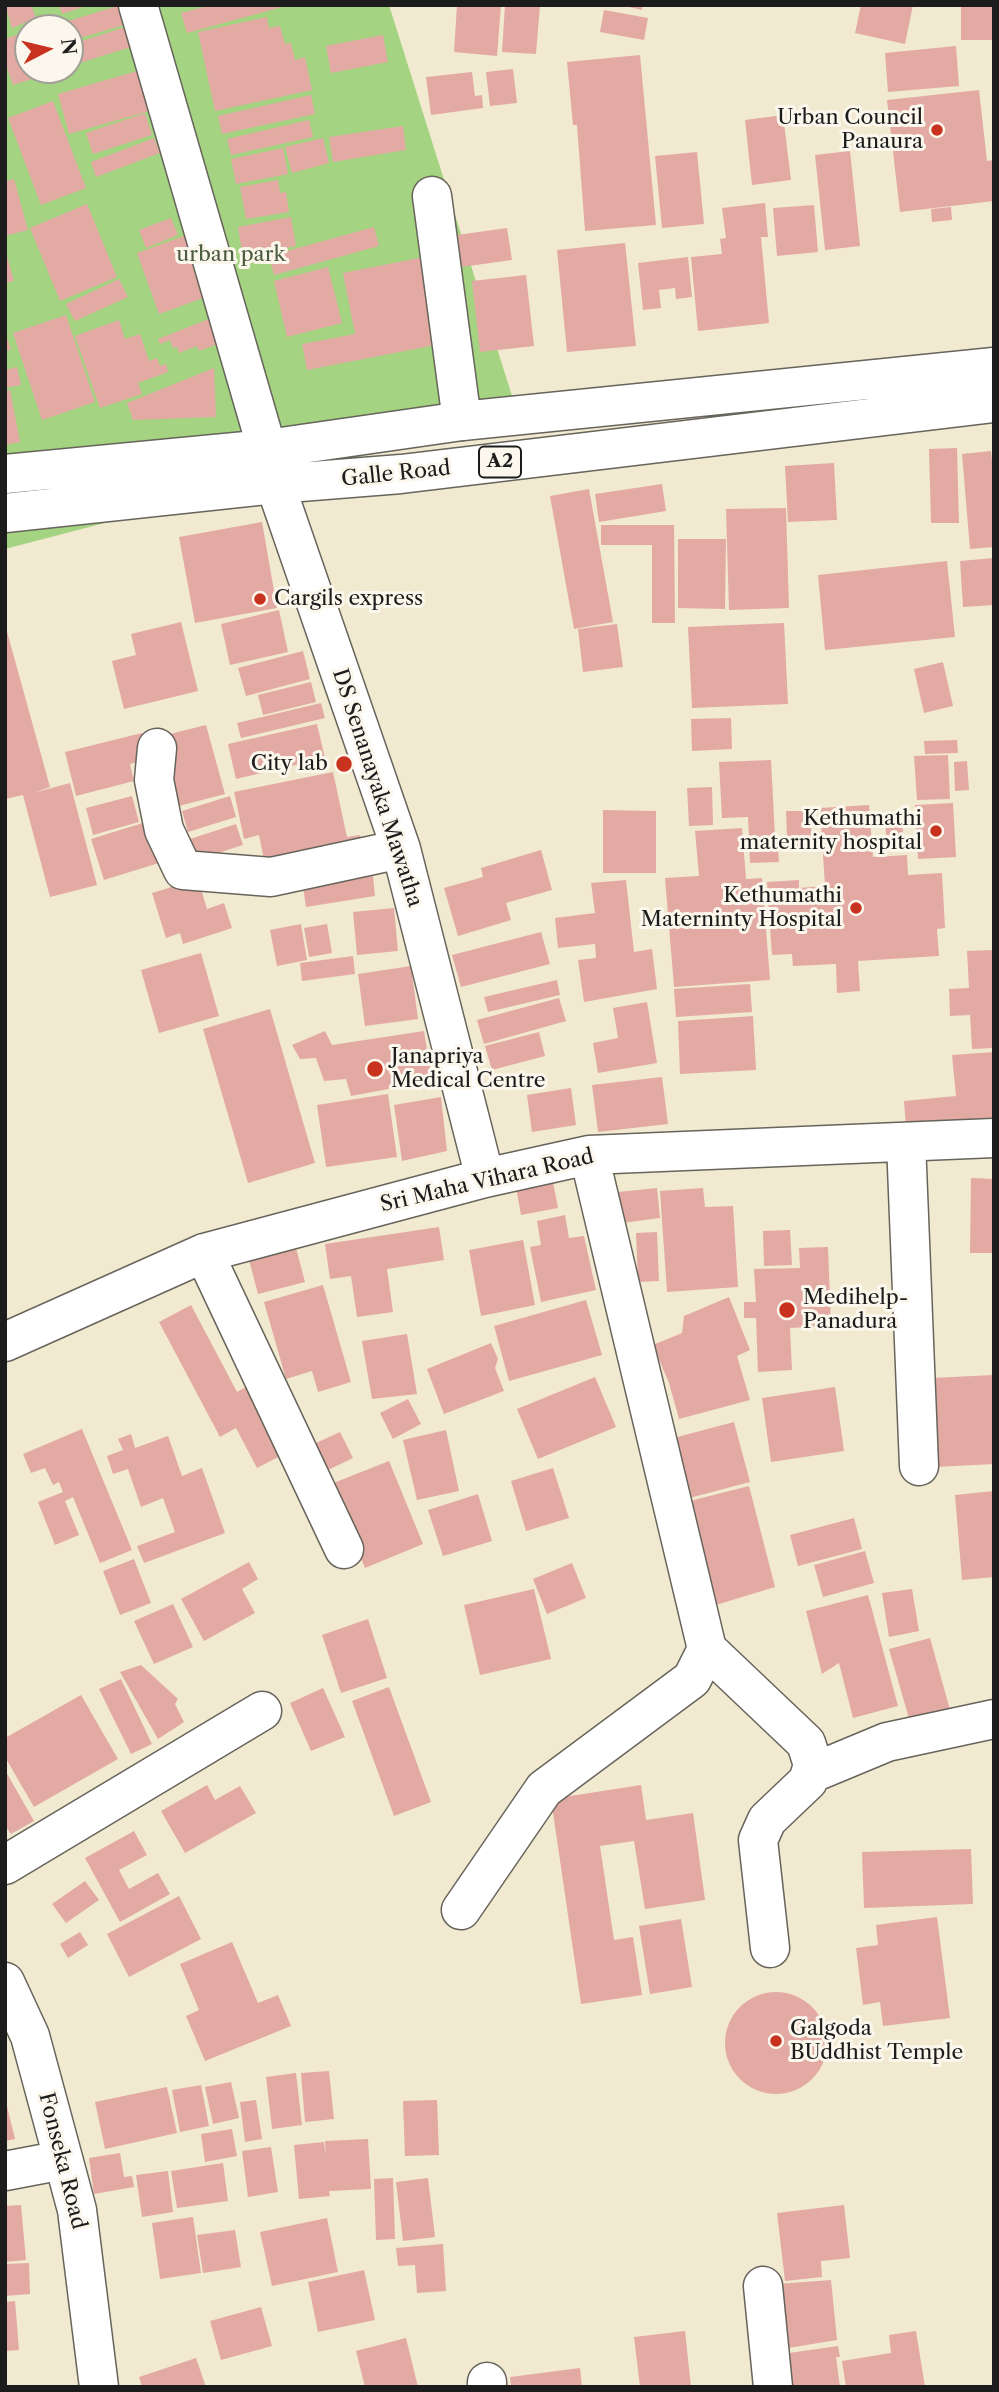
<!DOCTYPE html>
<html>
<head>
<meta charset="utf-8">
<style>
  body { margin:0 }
  #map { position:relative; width:999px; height:2392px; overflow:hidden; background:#f2e9d1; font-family:"Libre Caslon Text",serif }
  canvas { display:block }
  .frame { position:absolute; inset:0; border:7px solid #1c1c1c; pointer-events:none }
  .north { position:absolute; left:14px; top:14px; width:70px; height:70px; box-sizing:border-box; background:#fbf7ec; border:2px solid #a29f99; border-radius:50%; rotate:83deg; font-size:19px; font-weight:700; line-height:28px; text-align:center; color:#1c1c1c }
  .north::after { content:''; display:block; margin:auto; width:24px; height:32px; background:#c8321e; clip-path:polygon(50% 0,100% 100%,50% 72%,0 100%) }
</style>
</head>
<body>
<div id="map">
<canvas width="999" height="2392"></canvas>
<div class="frame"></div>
<div class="north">N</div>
</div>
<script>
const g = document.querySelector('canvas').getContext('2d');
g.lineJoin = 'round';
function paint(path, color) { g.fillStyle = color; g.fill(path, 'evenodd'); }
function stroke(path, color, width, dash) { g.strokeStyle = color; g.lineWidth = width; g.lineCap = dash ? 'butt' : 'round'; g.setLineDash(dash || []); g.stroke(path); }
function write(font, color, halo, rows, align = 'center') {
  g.font = font + ' "Libre Caslon Text",serif'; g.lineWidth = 6; g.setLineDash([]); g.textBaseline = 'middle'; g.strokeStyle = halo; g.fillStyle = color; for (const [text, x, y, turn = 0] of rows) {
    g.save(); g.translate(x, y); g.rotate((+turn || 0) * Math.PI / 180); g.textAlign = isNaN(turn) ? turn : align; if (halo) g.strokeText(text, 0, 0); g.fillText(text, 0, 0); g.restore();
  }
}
const green = new Path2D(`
  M5,5H389L518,415L5,549ZM28,28H70V70H28Z`);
const building = new Path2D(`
  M5,5H31L36,18L12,28Z
  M59,5H86V6L62,14Z
  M121,5L134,22L70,41V28H67L65,22Z
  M211,5H286V6L187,33L181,13Z
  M457,5H501L497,56L454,52Z
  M505,5H540L536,54L502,52Z
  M621,5H642V10Z
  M861,5H913L905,44L855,33Z
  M961,5H994V40H961Z
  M604,10L648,18L644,40L600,32Z
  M267,17L269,28L280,26L285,44L291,43L295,60L305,57L312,90L215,111L198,32Z
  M57,22L59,28H41V27Z
  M134,24L140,44L70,66V45Z
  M28,31V70L57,71L13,85L5,62V39Z
  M383,35L388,62L331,73L326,46Z
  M956,46L959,86L888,92L885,53Z
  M640,55L656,225L585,231L577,125H573L567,62Z
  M144,69L156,109L69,134L58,94Z
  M513,69L517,103L490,106L486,72Z
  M472,72L475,96L482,95L483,108L431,115L426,77Z
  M979,90L987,161L994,160V201L900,212L887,100Z
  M311,95L315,114L222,134L218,116Z
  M53,101L86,188L41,205L8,118Z
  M145,113L152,135L93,154L86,133Z
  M783,115L791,180L752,185L745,120Z
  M309,120L313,137L231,155L227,139Z
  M403,126L406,150L333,162L329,137Z
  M154,138L160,153L96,177L91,162Z
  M323,138L329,163L292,173L285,147Z
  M283,148L288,174L236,184L231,159Z
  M850,151L860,246L825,250L815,155Z
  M697,152L704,224L662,228L655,156Z
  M14,179L28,230L5,236V181Z
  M278,180L280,193L286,192L289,212L246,219L240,187Z
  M765,203L768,237H761L769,323L698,331L691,257L722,254L720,239L726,238L722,208Z
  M87,204L117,277L60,301L30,228Z
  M814,205L818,252L777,256L773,208Z
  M951,207L952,220L932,222L931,209Z
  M291,217L296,246L243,257L238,227Z
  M171,218L178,235L146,248L139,230Z
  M374,227L379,246L274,275L269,256Z
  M507,228L512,260L454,268L450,236Z
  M184,236L206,297L159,314L137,253Z
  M625,243L636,346L567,352L557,250Z
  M5,249L14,281L5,283Z
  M429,256L446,343L307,370L302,344L355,334L343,273Z
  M688,257L692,297L676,299L675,288L659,290L661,308L643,310L638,263Z
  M328,267L342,323L287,337L274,281Z
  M526,275L534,346L480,352L472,281Z
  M119,279L128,297L75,321L66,304Z
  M66,315L95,402L42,420L13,333Z
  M209,319L218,344L199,351L197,346L179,353L177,347L173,348L170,340L160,344L158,339Z
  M119,320L125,339L140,334L149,361L157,358L160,366L166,364L168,372L138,383L142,394L100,408L75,336Z
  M5,332L11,350L5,351Z
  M17,367L21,385L5,388V370Z
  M214,368L216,417L133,420L127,403Z
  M10,390L20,442L5,445V391Z
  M957,448L959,523H931L929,449Z
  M991,451L994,482V547L970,549L962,454Z
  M834,463L837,520L788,522L785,466Z
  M662,484L666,511L599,522L595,494Z
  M589,489L613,622L574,629L550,496Z
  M786,508L789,608L729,610L726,509Z
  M262,522L277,608L195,623L179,537Z
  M601,525H674L675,623H652V545H601Z
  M678,539H726L725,609L678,608Z
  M994,558V605L963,607L960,561Z
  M947,561L955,637L825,650L818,575Z
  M279,610L288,652L230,665L221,624Z
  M181,622L198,691L124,709L112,661L136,655L131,634Z
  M784,623L788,704L692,708L688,627Z
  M617,624L623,667L583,672L578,629Z
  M6,628L50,787L33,793L70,783L97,885L50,897L23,795L5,799Z
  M303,651L310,679L246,696L238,668Z
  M943,662L953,706L924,713L914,669Z
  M311,682L316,702L263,715L258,695Z
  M321,703L325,718L241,738L237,723Z
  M731,718L732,749L692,751L691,719Z
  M317,724L325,758L236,779L228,744Z
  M206,725L225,794L179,806L162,736Z
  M142,733L149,759L130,764L134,781L76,796L65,752Z
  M957,740L958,753L925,754L924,741Z
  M948,755L950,799L917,800L914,756Z
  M771,760L775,837L787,836L786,811H804V827H811L812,847L778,849L779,862L750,863L748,817L722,818L719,762Z
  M967,761L969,790L955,791L954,762Z
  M333,772L347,837L360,835L363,850L266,870L259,835L244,839L234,792Z
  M712,787L713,825L689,826L687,788Z
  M132,796L139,822L93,835L86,808Z
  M230,796L236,817L188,832L182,811Z
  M953,803L956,857L918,859L915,805Z
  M869,805L873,857L907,855L908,875L942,873L945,928L937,929L939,956L858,961L860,991L837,993L836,964L793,966L792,954L772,955L767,882L799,880V888L825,886L820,808Z
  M603,810L656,811V873H603Z
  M902,812L903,834L886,835L885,814Z
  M146,822L159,863L104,880L91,839Z
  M236,824L243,845L193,861L187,840Z
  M742,828L746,879L762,878L770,980L674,987L665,878L699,876L695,831Z
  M541,850L552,890L506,903L511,920L458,936L444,888L483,877L481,868Z
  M353,867L355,879L373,876L375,896L306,907L301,874Z
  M198,879L207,909L224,903L232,928L183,944L180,933L166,938L152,893Z
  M626,880L634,952L652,949L657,989L584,1002L578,960L596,958L595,944L558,948L555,918L595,913L591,883Z
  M394,908L398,951L357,955L353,912Z
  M301,924L307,960L277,966L270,930Z
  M327,924L332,953L309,957L304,928Z
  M541,932L550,964L461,987L452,955Z
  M994,950V1048L972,1049L970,1015L950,1016L949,989L969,988L967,951Z
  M201,953L219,1016L159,1033L141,970Z
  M353,956L355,974L302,981L300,963Z
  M411,966L418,1019L365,1026L358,974Z
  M557,980L560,995L488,1012L484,997Z
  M750,984L752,1012L676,1017L674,989Z
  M559,998L566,1021L484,1044L477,1020Z
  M647,1002L657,1063L598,1073L593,1043L618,1038L613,1008Z
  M270,1009L315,1163L248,1183L203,1029Z
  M753,1016L756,1070L680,1074L678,1021Z
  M325,1031L332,1045L424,1031L432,1081L351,1096L346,1079L324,1081L316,1058L300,1059L292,1045Z
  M539,1032L545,1056L492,1070L485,1046Z
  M994,1052V1119L906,1127L904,1101L956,1096L952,1055Z
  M662,1077L668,1124L598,1132L592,1085Z
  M571,1088L576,1125L532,1132L527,1095Z
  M388,1094L397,1157L326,1167L317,1105Z
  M441,1097L447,1151L402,1161L394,1105Z
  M971,1178L994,1179V1253H970Z
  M553,1182L558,1208L521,1215L516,1188Z
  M657,1188L660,1218L622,1223L618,1192Z
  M703,1188L705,1207L733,1206L738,1287L667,1292L660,1191Z
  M565,1215L569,1238L584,1236L596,1290L541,1302L530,1247L541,1245L537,1221Z
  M439,1227L444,1260L387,1269L393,1312L357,1317L351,1276L330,1279L325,1244Z
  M790,1230L792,1265L764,1266L763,1231Z
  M657,1232L659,1281L638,1282L636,1233Z
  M523,1240L535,1305L481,1316L469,1250Z
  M828,1247L831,1326L790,1328L792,1370L758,1372L756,1318H744V1302H756L754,1269L800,1268L799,1248Z
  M296,1248L305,1282L258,1294L249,1260Z
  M323,1285L351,1382L318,1392L312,1371L286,1379L264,1302Z
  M729,1297L750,1350L737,1356L750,1400L679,1419L669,1383L653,1345L682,1333L684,1316Z
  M586,1300L602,1355L509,1381L494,1326Z
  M191,1305L237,1392L248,1386L284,1454L257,1468L236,1428L220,1437L159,1322Z
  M407,1334L417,1394L372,1399L362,1341Z
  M491,1343L498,1359L495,1368L504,1391L444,1414L427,1369Z
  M994,1375V1464L935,1467L931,1378Z
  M595,1377L616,1427L538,1459L517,1409Z
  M835,1387L844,1451L771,1462L762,1398Z
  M408,1399L421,1424L393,1439L380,1413Z
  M734,1422L750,1482L682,1500L666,1440Z
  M82,1429L132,1550L100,1563L73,1497L65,1501L79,1535L55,1545L38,1502L63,1492L59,1482L53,1485L45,1468L31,1473L23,1454Z
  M446,1430L459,1491L417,1500L403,1440Z
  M340,1432L353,1458L328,1470L316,1443Z
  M131,1434L135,1448L168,1436L182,1476L202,1468L225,1533L144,1563L137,1546L175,1532L163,1498L141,1507L128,1469L113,1474L107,1456L123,1450L118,1439Z
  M389,1461L423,1544L365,1568L331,1484Z
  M553,1468L569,1518L526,1531L511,1481Z
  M749,1486L775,1587L706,1608L682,1503Z
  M994,1491V1577L962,1580L955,1495Z
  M478,1494L492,1541L443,1556L428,1510Z
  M854,1518L862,1549L798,1566L790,1535Z
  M865,1551L874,1583L823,1597L814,1565Z
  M134,1559L151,1603L120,1615L103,1571Z
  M249,1562L258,1579L242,1589L255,1613L204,1641L181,1599Z
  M572,1563L586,1598L547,1614L533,1579Z
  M534,1589L551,1659L480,1675L464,1605Z
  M912,1589L919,1631L889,1637L882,1593Z
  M868,1595L898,1706L853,1718L839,1663L822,1674L806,1611Z
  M173,1604L193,1647L154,1664L134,1621Z
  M368,1619L387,1678L341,1693L322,1635Z
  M930,1638L952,1717L912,1729L889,1649Z
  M141,1665L178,1699L175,1704L184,1722L158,1739L120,1672Z
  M121,1679L152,1744L131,1754L99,1689Z
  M389,1687L431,1802L394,1816L352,1701Z
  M323,1688L345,1737L311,1751L290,1703Z
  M81,1695L118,1759L34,1807L5,1757V1738Z
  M5,1770L34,1821L11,1834L5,1825Z
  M207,1785L215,1800L240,1786L256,1813L185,1853L161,1811Z
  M641,1785L646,1820L693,1813L705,1900L645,1909L634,1841L600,1846L614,1940L633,1937L642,1995L581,2004L551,1799Z
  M134,1831L147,1855L119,1870L129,1889L158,1873L170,1894L120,1922L85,1858Z
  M971,1849L973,1904L864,1908L862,1852Z
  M85,1881L99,1900L66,1923L52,1904Z
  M179,1896L201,1939L129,1977L107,1934Z
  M937,1917L950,2018L883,2026L880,2002L863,2005L856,1948L878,1945L876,1925Z
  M681,1919L692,1987L650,1994L639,1926Z
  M80,1932L88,1945L68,1958L60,1944Z
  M232,1942L258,2003L278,1995L291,2026L205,2061L186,2016L199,2010L180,1964Z
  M725 2043a51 51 0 1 1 102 0a51 51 0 1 1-102 0Z
  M329,2071L334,2119L305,2122L301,2073Z
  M296,2073L302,2125L272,2129L266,2077Z
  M231,2082L239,2118L213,2124L205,2087Z
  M201,2085L209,2126L180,2132L172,2090Z
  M167,2087L177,2133L105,2149L95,2102Z
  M5,2098L15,2139L5,2141Z
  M256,2100L262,2139L245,2142L240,2102Z
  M437,2100L439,2155L405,2156L403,2101Z
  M232,2129L237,2156L205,2162L201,2134Z
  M368,2139L371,2189L329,2191L330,2196L299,2199L294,2145L324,2142L326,2156L325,2141Z
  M271,2147L278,2192L248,2197L242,2151Z
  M120,2153L124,2177L132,2176L134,2187L94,2194L89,2158Z
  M223,2163L228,2201L177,2208L171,2171Z
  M168,2171L173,2212L142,2217L136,2175Z
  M393,2178L395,2239L376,2240L374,2179Z
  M428,2178L435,2237L403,2241L396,2182Z
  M21,2205L26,2260L5,2262V2206Z
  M844,2205L850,2258L821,2261L822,2277L785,2281L777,2213Z
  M193,2217L201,2273L160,2279L152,2223Z
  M327,2218L338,2272L272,2286L260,2232Z
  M235,2230L241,2267L203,2273L197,2235Z
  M443,2244L446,2291L417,2293L415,2265L398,2266L396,2248Z
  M29,2263L30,2294L5,2296V2264Z
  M364,2270L375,2320L318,2332L308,2282Z
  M831,2280L837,2340L782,2349L777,2284Z
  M15,2301L19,2350L5,2351V2302Z
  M261,2307L272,2346L221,2360L210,2321Z
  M685,2331L691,2387H640L634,2337Z
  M916,2331L925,2387H846L842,2361L891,2353L889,2335Z
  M406,2338L418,2387H365L356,2351Z
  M838,2346L840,2357H836L840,2387H787L782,2354Z
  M196,2358L206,2387H142L139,2377Z
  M580,2368L582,2387H511L510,2377Z`);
const minor = new Path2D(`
  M138,5L267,449
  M432,196L462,421
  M275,484L401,849L485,1178
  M157,748L154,780L164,830L183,870L271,877L401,849
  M906,1142L919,1466
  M204,1253L344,1549
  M5,1342L204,1253L485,1178L589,1155L994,1138
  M707,1649L806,1743L813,1765L808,1781L767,1820L758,1840L770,1948
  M810,1774L887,1742L994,1719
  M5,1865L262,1711
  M461,1910L544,1789L692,1679L707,1649L589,1155
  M5,1982L30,2036L77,2210L99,2387
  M5,2171L63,2160
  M763,2286L773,2387
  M487,2382V2387`);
const highway = new Path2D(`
  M5,474L267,449L462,421L994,367
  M5,513L275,484L401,474L994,403`);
const markers = [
  [937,130,7,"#c8321e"],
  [260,599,7,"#c8321e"],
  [344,764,9,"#c8321e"],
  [936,831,7,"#c8321e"],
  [856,908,7,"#c8321e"],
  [375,1069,9,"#c8321e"],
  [787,1310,9,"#c8321e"],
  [776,2041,7,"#c8321e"]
];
const shields = [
  [500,462,42]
];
const shieldNames = [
  ["A2",500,462]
];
const poiNames = [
  ["Urban Council",923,118],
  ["Panaura",923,142],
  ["Cargils express",274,599,"left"],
  ["City lab",328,764],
  ["Kethumathi",922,819],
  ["maternity hospital",922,843],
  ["Kethumathi",842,896],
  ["Materninty Hospital",842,920],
  ["Janapriya",391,1057,"left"],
  ["Medical Centre",391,1081,"left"],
  ["Medihelp-",803,1298,"left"],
  ["Panadura",803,1322,"left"],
  ["Galgoda",790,2029,"left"],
  ["BUddhist Temple",790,2053,"left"]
];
const parkNames = [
  ["urban park",231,255]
];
const streetNames = [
  ["Galle Road",396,474,-6],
  ["DS Senanayaka Mawatha",377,788,72],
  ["Sri Maha Vihara Road",487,1181,-13],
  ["Fonseka Road",62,2161,76]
];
paint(green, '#a4d381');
paint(building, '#e3aaa4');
stroke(minor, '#67645b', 41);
stroke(highway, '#67645b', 41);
stroke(minor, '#fff', 38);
stroke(highway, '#fff', 38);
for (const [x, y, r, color] of markers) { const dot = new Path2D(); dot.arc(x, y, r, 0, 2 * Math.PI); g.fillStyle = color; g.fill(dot); stroke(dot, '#fbf7ec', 2.5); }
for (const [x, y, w] of shields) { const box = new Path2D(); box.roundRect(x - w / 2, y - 15.5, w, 31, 5); g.fillStyle = '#fbf7ec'; g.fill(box); stroke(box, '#1c1c1c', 2); }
write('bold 19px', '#1c1c1c', null, shieldNames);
write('21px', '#1c1c1c', '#fbf7ec', poiNames, 'right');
write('21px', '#4c5c3f', '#fbf7ec', parkNames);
write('21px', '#1c1c1c', '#fbf7ec', streetNames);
</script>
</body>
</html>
